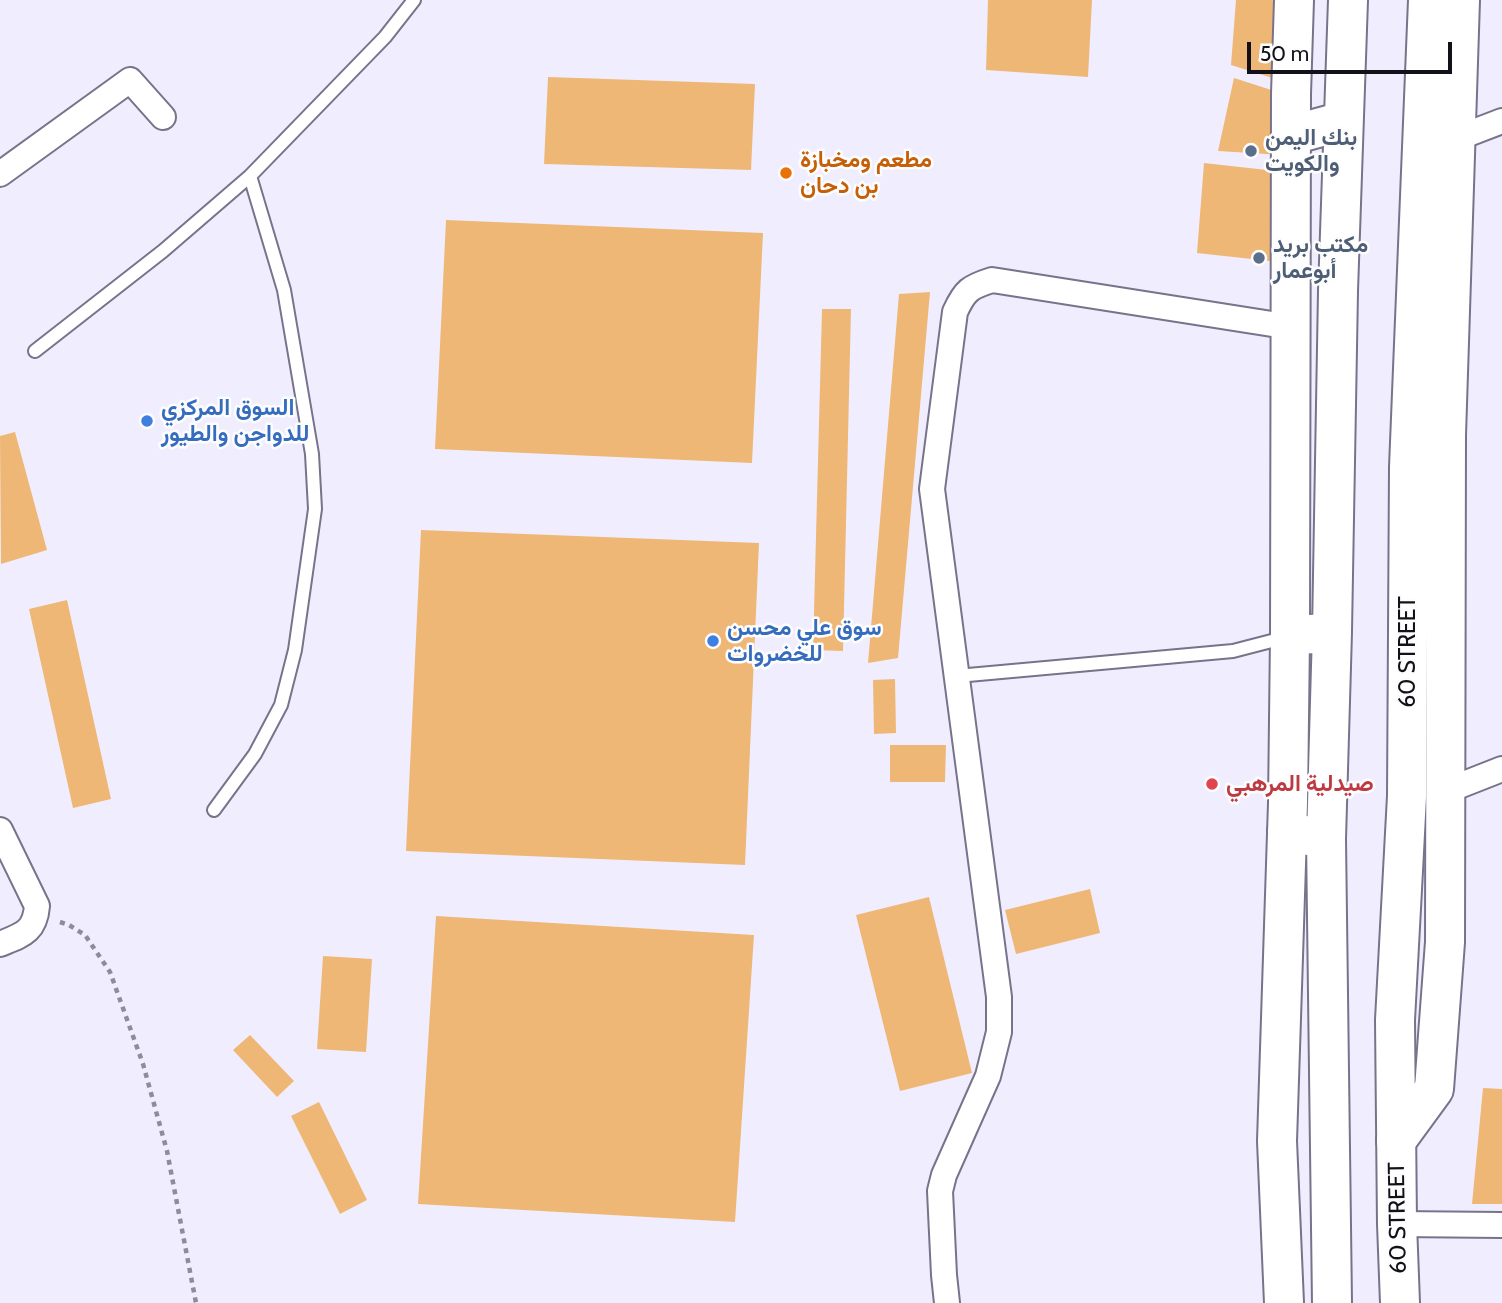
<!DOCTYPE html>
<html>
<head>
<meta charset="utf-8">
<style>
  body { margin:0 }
  #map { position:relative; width:1502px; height:1303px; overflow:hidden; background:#f0eefe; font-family:Cabin,sans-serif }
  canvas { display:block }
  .scale { position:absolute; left:1247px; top:42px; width:205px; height:32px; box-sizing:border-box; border:4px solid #121019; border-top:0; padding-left:9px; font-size:21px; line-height:24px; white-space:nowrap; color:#121019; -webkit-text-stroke:5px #fdfdfd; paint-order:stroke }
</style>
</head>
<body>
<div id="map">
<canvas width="1502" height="1303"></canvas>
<div class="scale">50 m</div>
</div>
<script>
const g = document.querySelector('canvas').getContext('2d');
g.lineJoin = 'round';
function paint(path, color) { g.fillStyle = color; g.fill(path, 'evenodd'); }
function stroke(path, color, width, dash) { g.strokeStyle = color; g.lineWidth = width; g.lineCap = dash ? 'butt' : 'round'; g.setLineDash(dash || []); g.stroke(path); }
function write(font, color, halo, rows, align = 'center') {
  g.font = font + ' Cabin,Vazirmatn,sans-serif'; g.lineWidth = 5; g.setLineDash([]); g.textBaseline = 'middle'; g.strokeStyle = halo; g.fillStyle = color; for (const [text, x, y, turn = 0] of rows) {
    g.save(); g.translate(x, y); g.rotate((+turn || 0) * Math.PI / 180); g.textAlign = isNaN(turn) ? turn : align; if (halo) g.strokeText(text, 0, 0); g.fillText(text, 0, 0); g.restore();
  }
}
const building = new Path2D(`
  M988,0H1092L1088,77L986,70Z
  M1236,0H1272L1278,3L1285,82L1231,65Z
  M548,77L755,84L751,170L544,164Z
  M1234,78L1284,94L1283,155L1218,151Z
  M1204,163L1285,172L1279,262L1197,253Z
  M446,220L763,233L752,463L435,449Z
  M930,292L898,658L868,663L899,294Z
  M822,309H851L843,651L813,650Z
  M15,432L47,550L1,564L0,436Z
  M421,530L759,543L745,865L406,851Z
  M67,600L111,799L73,808L29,609Z
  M895,679L896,733L874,734L873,680Z
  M890,745H946L945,782H890Z
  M1090,889L1100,933L1016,954L1005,910Z
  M929,897L972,1073L900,1091L856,915Z
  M436,916L754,935L735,1222L418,1204Z
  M323,956L372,959L366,1052L317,1049Z
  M250,1035L294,1081L277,1097L233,1050Z
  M1483,1088L1502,1089V1204H1472Z
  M319,1102L367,1200L340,1214L291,1116Z`);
const path = new Path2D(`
  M60,922L69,925L85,935L110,972L143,1064L167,1151L196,1303`);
const service = new Path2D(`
  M35,351L163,251L250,176L385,37L414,0
  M957,676L1233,651L1287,637
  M214,810L255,754L281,705L295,650L315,509L312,454L284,290L250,176`);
const minor = new Path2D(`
  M1443,141L1455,139L1502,121
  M0,174L130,80L163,117
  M1446,791L1502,769
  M0,830L37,906C35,932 22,935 0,944
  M1397,1224L1502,1225
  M947,1303L944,1275L940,1191L944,1175L988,1076L999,1032V997L932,489L955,312C965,290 970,287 992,280L1291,327`);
const primary = new Path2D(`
  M1396,1141L1434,1089L1445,942L1446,435L1460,0
  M1284,1303L1277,1141L1288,803L1290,636L1291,94L1294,0`);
const trunk = new Path2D(`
  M1292,135L1343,121
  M1290,636L1332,632
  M1287,832L1326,839
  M1332,1303L1326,839L1332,632L1338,291L1348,0
  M1400,1303L1397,1224L1395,1020L1407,796L1409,467L1428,0`);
const markers = [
  [1251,151,7,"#5c6f8a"],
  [786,173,7,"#e8710a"],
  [1259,258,7,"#5c6f8a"],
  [147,421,7,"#3f7fe0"],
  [713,641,7,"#3f7fe0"],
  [1212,784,7,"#e0444e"]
];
const serviceNames = [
  ["بنك اليمن",1265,138],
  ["والكويت",1265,164],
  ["مكتب بريد",1273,245],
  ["أبوعمار",1273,271]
];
const foodNames = [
  ["مطعم ومخبازة",800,160],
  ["بن دحان",800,186]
];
const shopNames = [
  ["السوق المركزي",161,408],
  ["للدواجن والطيور",161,434],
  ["سوق علي محسن",727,628],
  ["للخضروات",727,654]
];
const streetNames = [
  ["60 STREET",1408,652,-90],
  ["60 STREET",1398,1218,-91]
];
const healthNames = [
  ["صيدلية المرهبي",1226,784]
];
paint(building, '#efb775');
stroke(service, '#77738a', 16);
stroke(minor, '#77738a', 28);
stroke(primary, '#77738a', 42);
stroke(trunk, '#77738a', 42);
stroke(path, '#8e8c99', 4.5, [5, 5]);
stroke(service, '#fff', 12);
stroke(minor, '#fff', 24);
stroke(primary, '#fff', 38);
stroke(trunk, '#fff', 38);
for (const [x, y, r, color] of markers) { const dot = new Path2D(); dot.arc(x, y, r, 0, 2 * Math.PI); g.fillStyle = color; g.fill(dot); stroke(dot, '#fdfdfd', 2.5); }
write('bold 23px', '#4e5e75', '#fdfdfd', serviceNames, 'left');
write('bold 23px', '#c56008', '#fdfdfd', foodNames, 'left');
write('bold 23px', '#366cbe', '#fdfdfd', shopNames, 'left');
write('23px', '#121019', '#fdfdfd', streetNames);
write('bold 23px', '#be3a42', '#fdfdfd', healthNames, 'left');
</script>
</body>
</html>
